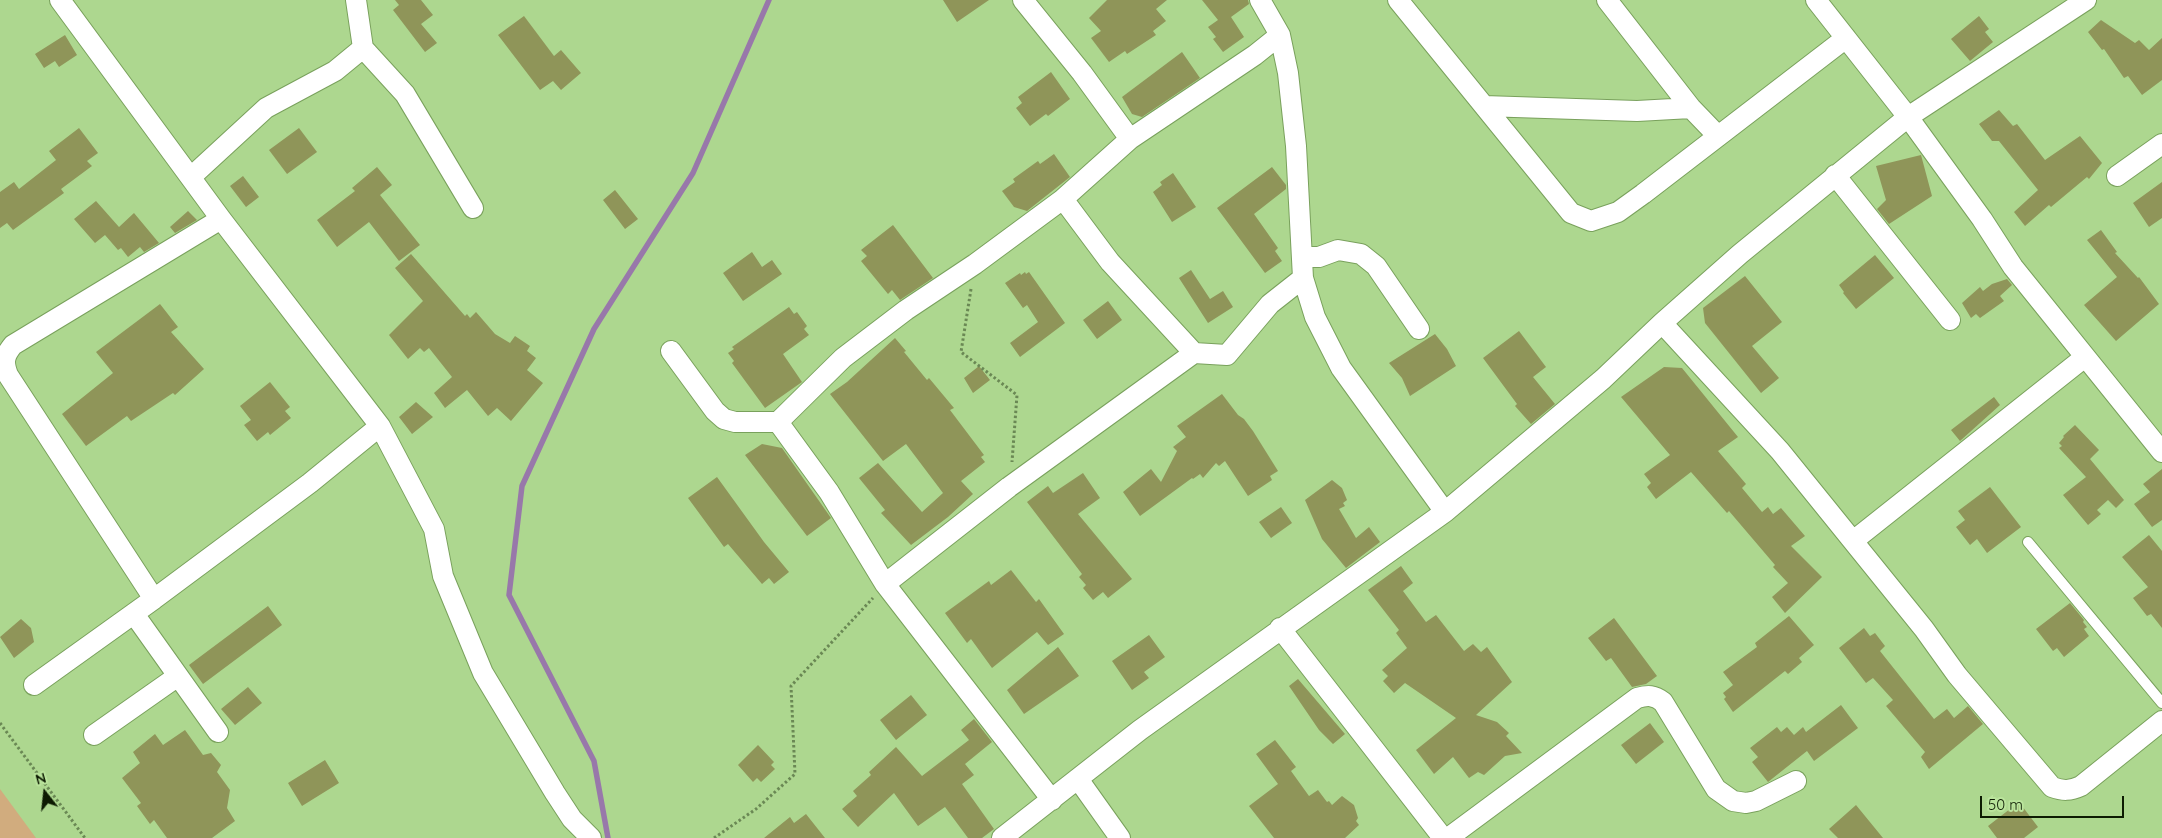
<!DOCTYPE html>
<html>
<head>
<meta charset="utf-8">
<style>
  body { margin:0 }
  #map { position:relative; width:2162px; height:838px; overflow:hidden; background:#add78f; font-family:Quicksand,sans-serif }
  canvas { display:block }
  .north { position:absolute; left:20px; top:768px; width:50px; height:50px; -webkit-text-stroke:4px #bae49c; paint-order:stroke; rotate:344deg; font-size:14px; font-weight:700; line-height:20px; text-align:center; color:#0d1b02 }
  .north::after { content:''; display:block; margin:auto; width:18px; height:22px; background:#0d1b02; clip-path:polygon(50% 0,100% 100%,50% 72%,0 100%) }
  .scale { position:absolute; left:1980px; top:796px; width:144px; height:22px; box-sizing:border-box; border:2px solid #0d1b02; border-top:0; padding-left:6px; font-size:15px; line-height:18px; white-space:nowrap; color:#0d1b02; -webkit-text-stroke:4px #bae49c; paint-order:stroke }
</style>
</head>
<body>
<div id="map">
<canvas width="2162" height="838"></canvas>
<div class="north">N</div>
<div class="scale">50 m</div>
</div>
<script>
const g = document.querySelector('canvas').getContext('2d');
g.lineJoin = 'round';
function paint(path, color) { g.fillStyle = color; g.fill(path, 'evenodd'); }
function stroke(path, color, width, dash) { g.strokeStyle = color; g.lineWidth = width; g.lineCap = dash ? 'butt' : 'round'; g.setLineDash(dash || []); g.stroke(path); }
const green = new Path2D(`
  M0,789L36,838H0Z`);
const stream = new Path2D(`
  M608,838L594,761L509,595L522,486L594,329L693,173L769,0`);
const building = new Path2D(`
  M395,0H421L433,15L421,24L437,43L425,52L393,10L399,5Z
  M943,0H989L957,22Z
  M1107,0H1167L1156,9L1166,21L1153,31L1156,35L1127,54L1125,51L1109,62L1091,38L1101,31L1089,18Z
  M1202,0H1248L1249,4L1231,17L1244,37L1223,52L1213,39L1216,37L1208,27L1218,20Z
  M524,16L554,56L561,50L581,73L561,90L553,81L540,90L498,35Z
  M1979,16L1989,29L1985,32L1993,42L1970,61L1951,39Z
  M2101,20L2135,43L2139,40L2149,50L2162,38V80L2142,95L2128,76L2124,78L2104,49L2102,50L2088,32Z
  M65,35L77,55L59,67L55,61L44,68L35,54Z
  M1182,52L1200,78L1142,117L1132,114L1122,97Z
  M1051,72L1070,99L1048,116L1046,114L1030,126L1016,108L1022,103L1018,97Z
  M1999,110L2013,126L2017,124L2045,160L2080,136L2102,163L2089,179L2087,177L2051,207L2049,205L2025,226L2014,212L2038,190L1999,141H1992L1979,124Z
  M79,128L98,153L87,161L92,166L61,189L64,193L13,230L7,223L0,228V192L14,182L19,189L56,160L49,151Z
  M299,128L317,152L287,174L269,150Z
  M1054,154L1070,177L1027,211L1014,207L1002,191L1015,182L1013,179L1038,161L1040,164Z
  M1921,155L1932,196L1889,224L1877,209L1886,200L1876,166Z
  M377,167L392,185L380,195L420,245L399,261L369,222L337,247L317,220L355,191L352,188Z
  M1272,167L1286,185V189L1254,214L1278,248L1275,251L1282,261L1265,273L1217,208Z
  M1173,173L1196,207L1172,222L1153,192L1162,185L1160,182Z
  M243,176L259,197L246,207L230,186Z
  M2162,182V218L2149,227L2133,203Z
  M615,190L638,219L625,229L603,200Z
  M96,201L119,227L134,213L159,243L144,252L140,247L128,257L121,248L118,250L105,235L95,243L74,219Z
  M188,211L197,220L175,233L170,227Z
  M893,225L933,278L900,300L892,290L888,294L861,261L867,256L861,250Z
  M2101,230L2117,252L2115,253L2138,278L2139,277L2159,304L2116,341L2084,305L2117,277L2087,240Z
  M752,252L762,267L772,260L782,274L743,301L723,273Z
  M411,254L465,316L467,314L470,318L476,312L495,334L510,343L515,336L530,346L527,351L536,358L527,370L543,383L511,421L497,408L488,416L467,390L445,408L434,393L452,377L429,348L424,352L420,348L408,359L389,335L423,301L395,268Z
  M1875,255L1894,278L1856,309L1843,293L1844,292L1839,285Z
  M1191,270L1210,299L1223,291L1233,307L1208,323L1179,278Z
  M1025,272L1026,274L1029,272L1065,323L1020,357L1010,343L1038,322L1027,305L1023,308L1005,283L1020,273L1021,275Z
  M1745,276L1782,322L1752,346L1779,378L1761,393L1705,323L1703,308Z
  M2007,279L2012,285L2000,296L2004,301L1980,318L1976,314L1971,318L1962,303L1980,287L1983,291L1992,284Z
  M1108,301L1122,320L1097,339L1083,320Z
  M160,304L178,327L171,332L204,369L175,395L173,393L131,421L127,416L86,446L62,414L113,373L96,352Z
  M789,307L794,314L797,312L807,326L804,329L809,335L783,354L802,382L765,408L732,363L734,361L728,353L734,349L732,347Z
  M1519,331L1546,367L1533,377L1555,404L1531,424L1515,406L1517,404L1483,358Z
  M1435,334L1447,349L1456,366L1410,396L1402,378L1389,363Z
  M895,338L906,351L904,352L927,380L929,378L954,408L950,410L984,455L981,457L985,462L961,481L973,494L948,517L911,545L881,513L885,510L859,478L878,463L922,512L943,493L906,444L883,461L830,394L847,382Z
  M979,366L990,380L973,393L964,378Z
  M1664,367L1682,368L1738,437L1718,451L1746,484L1742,488L1762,512L1768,507L1773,514L1781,508L1805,536L1791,546L1822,577L1785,613L1772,597L1788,583L1773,567L1775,565L1729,511L1727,513L1691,472L1656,499L1647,487L1651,483L1644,474L1670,455L1621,397Z
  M270,382L290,407L285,411L291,418L270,435L268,432L257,441L244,425L251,420L240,406Z
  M1222,394L1238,415L1244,419L1253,431L1278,471L1270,476L1272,480L1248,496L1225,461L1219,466L1216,463L1203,478L1200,474L1193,479L1192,478L1140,516L1123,492L1151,469L1161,482L1177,451L1173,447L1186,437L1177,426Z
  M1994,397L2000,405L1960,441L1951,430Z
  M416,402L433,417L412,434L399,417Z
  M2075,425L2099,450L2090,459L2124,500L2116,508L2108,500L2097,510L2101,514L2088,525L2063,495L2086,477L2059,448L2062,446L2059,443L2064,437L2063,436Z
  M762,444L782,448L831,518L807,536L745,455Z
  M2162,469V520L2152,527L2134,504L2150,492L2143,484Z
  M1083,473L1100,498L1078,514L1132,579L1108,598L1103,592L1093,600L1083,588L1086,585L1079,577L1082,574L1027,502L1048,486L1053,493Z
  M717,477L764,542L789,572L774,584L769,578L762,584L728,544L724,547L688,498Z
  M1332,480L1342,488L1347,500L1343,503L1345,506L1339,509L1356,538L1369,527L1380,542L1346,568L1322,539L1305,500Z
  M1990,487L2021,527L1987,553L1977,539L1970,545L1956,527L1965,520L1958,511Z
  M1281,507L1292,523L1271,538L1259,522Z
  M2149,535L2162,551V628L2151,614L2147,616L2133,598L2148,587L2122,557Z
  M1401,566L1413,583L1403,591L1426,622L1436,615L1464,651L1473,644L1481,652L1487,647L1512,682L1476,715L1497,722L1509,733L1506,736L1522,753L1505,756L1484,775L1478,772L1469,778L1453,757L1434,774L1416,750L1456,718L1405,683L1394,693L1383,681L1388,676L1382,670L1407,648L1396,633L1399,630L1368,590Z
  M1011,570L1036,602L1039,599L1064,634L1048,645L1037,632L992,668L971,639L967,643L945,613L989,581L991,585Z
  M2070,603L2084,620L2083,622L2087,627L2084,629L2089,636L2064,657L2057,648L2053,651L2036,629Z
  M268,606L282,625L203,684L189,665Z
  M1789,616L1814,645L1799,658L1802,662L1788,674L1785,671L1733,712L1724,699L1726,697L1723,693L1733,685L1723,672L1757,647L1755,643Z
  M1614,618L1657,676L1646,684L1632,687L1611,658L1606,661L1588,638Z
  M21,619L31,628L34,642L14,658L0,637Z
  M1864,628L1870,636L1875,633L1885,646L1880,651L1934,719L1947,709L1954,718L1968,706L1983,724L1929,769L1921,757L1925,752L1886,706L1893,700L1873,678L1866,683L1839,648Z
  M1149,635L1165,657L1144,672L1149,678L1132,690L1112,661Z
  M1058,647L1079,676L1024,714L1007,690Z
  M1298,679L1345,734L1333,744L1319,730L1289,686Z
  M248,687L262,703L235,725L221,709Z
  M911,695L927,715L896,740L880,720Z
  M1841,705L1858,728L1814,761L1807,751L1768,782L1752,762L1758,757L1750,748L1777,727L1781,732L1787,727L1794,735L1803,727L1806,732Z
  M974,719L992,742L965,764L974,775L962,784L994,829L982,838H968L945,807L918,826L894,793L858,827L842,809L857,796L853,791L871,775L869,772L896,747L922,776L969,740L961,730Z
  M1650,723L1664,742L1636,764L1621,745Z
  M185,730L203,755L211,753L221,765L217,772L230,790L227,808L235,821L212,838H167L154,820L150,824L137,806L141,803L122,778L140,763L133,752L155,734L163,745Z
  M1275,740L1296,767L1291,771L1309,796L1318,790L1327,802L1329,801L1332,805L1342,796L1354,805L1358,818L1356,821L1359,825L1345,838H1274L1249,806L1278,784L1256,754Z
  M758,745L774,762L771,765L775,769L761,782L757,778L753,782L738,765Z
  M325,760L339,783L302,806L288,783Z
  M2019,802L2038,827L2024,838H1997L1988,826Z
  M1856,805L1883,838H1838L1829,829Z
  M806,814L825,838H764L790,817L794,823Z`);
const path = new Path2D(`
  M971,289L961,352L1017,395L1012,462
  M0,723L85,838
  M714,838L756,809L795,774L791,686L873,598`);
const lane = new Path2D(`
  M2028,542L2162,703`);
const street = new Path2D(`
  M60,0L221,219L380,426L434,529L443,576L483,673L555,793L572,819L591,838
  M1023,0L1082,73L1130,139
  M1260,0L1280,35L1288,73L1296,146L1303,278L1315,317L1341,368L1445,512
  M1398,0L1571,213L1591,221L1618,212L1643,194L1846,38
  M1816,0L1908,117L1982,219L2013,267L2162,452
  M363,48L405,94L473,208
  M1484,106L1637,111L1691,108L1607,0
  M1691,108L1718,136
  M1835,175L1950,320
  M2117,176L2162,144
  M191,177L266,108L335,71L363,48L356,0
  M1063,199L1130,139L1255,55L1280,35
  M221,219L13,345C4,356 3,362 8,375L154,599L310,483L380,426
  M1302,257H1319L1338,250L1361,254L1376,266L1419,329
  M1662,323L1780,451L1924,629L1957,675L2052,787C2063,791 2070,791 2081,786L2162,721
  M671,351L715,411L724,419L735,422H778
  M1853,541L2085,357
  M885,584L1009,487L1194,353L1227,355L1270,304L1303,278
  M134,614L218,732
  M1280,628L1443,838
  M34,685L154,599
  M94,735L178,676
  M1078,779L1120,838
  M1052,800L885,584L829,492L778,422L843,358L906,310L975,264L1063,199L1110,262L1194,353
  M1002,838L1140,730L1445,512L1603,379L1662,323L1740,254L1908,117L2086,0
  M1448,838L1637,698C1648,695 1654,695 1663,702L1716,789L1733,801L1746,803L1756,801L1796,781`);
paint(green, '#d1ac7e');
stroke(stream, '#9878aa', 5.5);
paint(building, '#8f9559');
stroke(lane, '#79a15c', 12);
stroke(street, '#79a15c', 22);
stroke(path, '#6a8854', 3, [2.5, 2.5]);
stroke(lane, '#fff', 10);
stroke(street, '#fff', 20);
</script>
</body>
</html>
